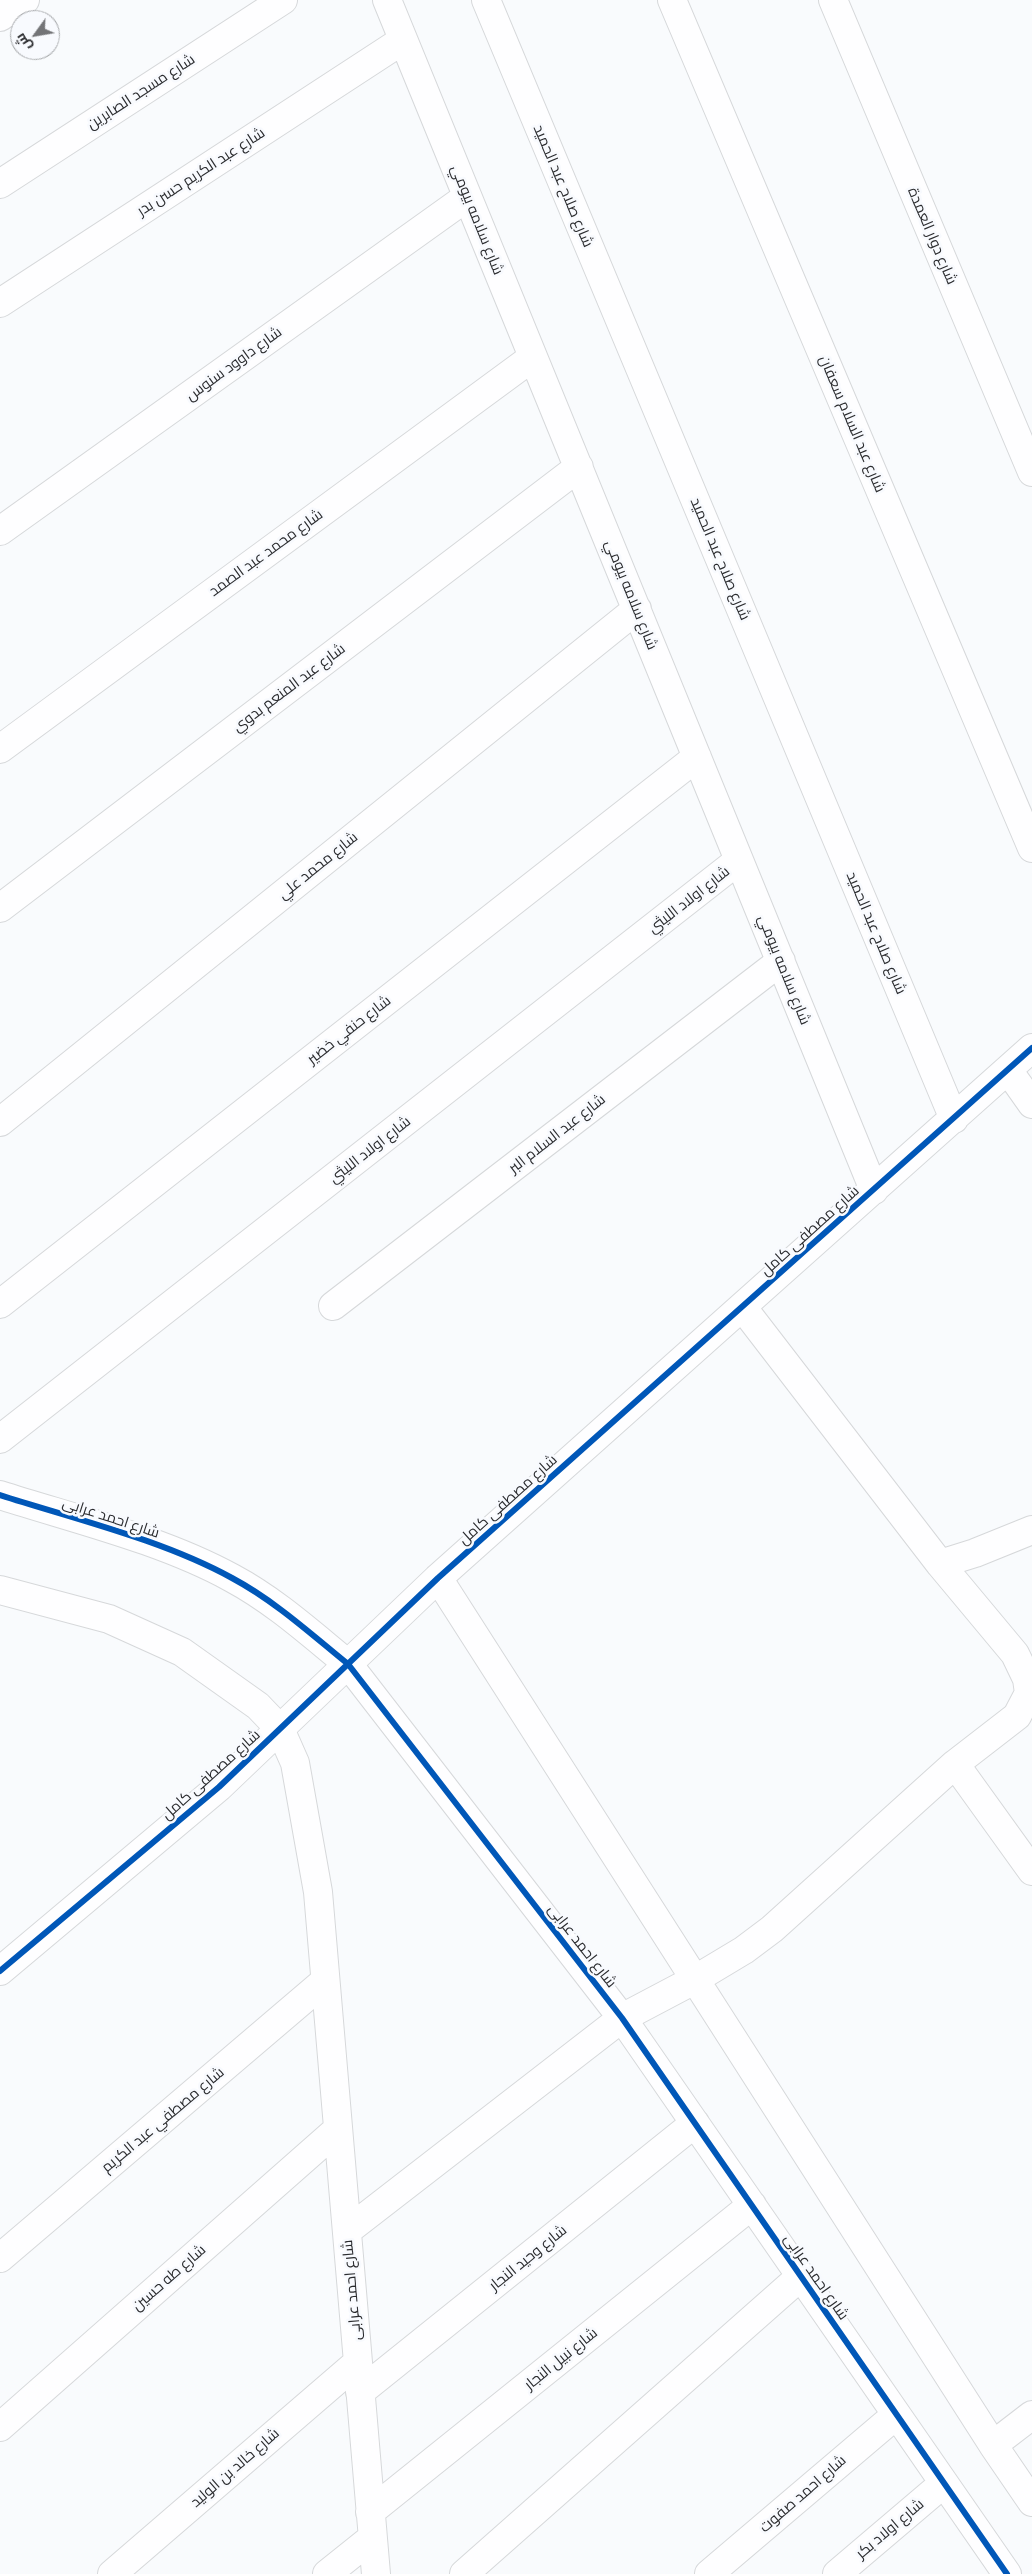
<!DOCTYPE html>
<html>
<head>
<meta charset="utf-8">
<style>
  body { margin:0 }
  #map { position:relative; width:1032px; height:2574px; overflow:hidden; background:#f9fbfd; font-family:Cabin,Cairo,sans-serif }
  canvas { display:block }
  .north { position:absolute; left:10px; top:10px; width:50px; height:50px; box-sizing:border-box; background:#f8fafe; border:1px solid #a6a8ab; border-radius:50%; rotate:238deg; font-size:14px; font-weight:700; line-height:20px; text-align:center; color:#2b2c2f }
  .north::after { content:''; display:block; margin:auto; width:18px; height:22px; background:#737477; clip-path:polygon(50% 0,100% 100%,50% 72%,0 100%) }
</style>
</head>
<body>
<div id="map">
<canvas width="1032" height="2574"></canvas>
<div class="north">ش</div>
</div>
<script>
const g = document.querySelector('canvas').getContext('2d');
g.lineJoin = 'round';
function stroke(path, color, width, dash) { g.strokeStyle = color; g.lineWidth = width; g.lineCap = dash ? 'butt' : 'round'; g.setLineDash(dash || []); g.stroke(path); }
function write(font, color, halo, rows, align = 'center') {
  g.font = font + ' Cabin,Cairo,sans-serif'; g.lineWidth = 5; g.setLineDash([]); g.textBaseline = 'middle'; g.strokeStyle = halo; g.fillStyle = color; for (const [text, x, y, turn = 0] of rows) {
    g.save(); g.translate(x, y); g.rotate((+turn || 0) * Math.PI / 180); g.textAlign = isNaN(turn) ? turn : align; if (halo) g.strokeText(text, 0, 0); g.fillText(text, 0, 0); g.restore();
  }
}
const minor = new Path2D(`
  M387,0L874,1190
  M486,0L954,1119
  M672,0L1032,848
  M833,0L1032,472
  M0,17L25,0
  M0,184L283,0
  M0,303L403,40
  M0,531L467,197
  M0,749L533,357
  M0,908L579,467
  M1008,1070L1032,1104
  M0,1122L637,609
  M0,1304L697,757
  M333,1306L781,961
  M0,1439L739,860
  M0,1495C75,1519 163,1540 232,1578C275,1601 311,1634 348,1664L622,2018L1007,2574
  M940,1564L975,1553L1032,1530
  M438,1578L993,2445L1032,2502
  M0,1590L109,1619L182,1652L258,1706L280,1729L295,1763L318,1892L376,2574
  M955,1764L1032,1871
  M0,1971L219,1787L438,1578L1032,1048
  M347,2231L622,2018L694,1980L744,1950L772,1929L955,1764L1017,1716L1029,1693L1027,1679L1015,1654L940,1564L743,1308
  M0,2258L325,1981
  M360,2392L695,2123
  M0,2427L338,2129
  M993,2445L1032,2415
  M370,2512L752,2205
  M112,2574L358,2362
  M327,2574L372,2538
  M464,2574L801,2276
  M709,2574L896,2415
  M837,2574L944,2483`);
const cycleway = new Path2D(`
  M0,1495C75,1519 163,1540 232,1578C275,1601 311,1634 348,1664L622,2018L1007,2574
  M0,1971L219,1787L438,1578L1032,1048`);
const streetNames = [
  ["شارع مسجد الصابرين",141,92,-33],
  ["شارع عبد الكريم حسن بدر",201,172,-33],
  ["شارع صلاح عبد الحميد",563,186,67],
  ["شارع سلامه بيومي",477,220,68],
  ["شارع دوار العمدة",932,236,67],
  ["شارع داوود سنوس",234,364,-36],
  ["شارع عبد السلام سعفان",852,424,67],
  ["شارع محمد عبد الصمد",266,553,-36],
  ["شارع صلاح عبد الحميد",720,559,67],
  ["شارع سلامه بيومي",631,595,68],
  ["شارع عبد المنعم بدوي",289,688,-37],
  ["شارع محمد علي",318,866,-39],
  ["شارع اولاد الليثي",689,900,-38],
  ["شارع صلاح عبد الحميد",876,933,67],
  ["شارع سلامه بيومي",784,970,68],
  ["شارع حنفي خضير",349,1030,-38],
  ["شارع عبد السلام البر",557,1134,-38],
  ["شارع اولاد الليثي",370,1150,-38],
  ["شارع مصطفى كامل",810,1231,-42],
  ["شارع مصطفى كامل",508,1500,-42],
  ["شارع احمد عرابى",111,1518,18],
  ["شارع مصطفى كامل",211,1775,-42],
  ["شارع احمد عرابى",582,1946,52],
  ["شارع مصطفي عبد الكريم",163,2120,-40],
  ["شارع وحيد النجار",528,2258,-39],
  ["شارع احمد عرابى",816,2277,55],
  ["شارع طه حسين",169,2278,-41],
  ["شارع احمد عرابى",352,2290,-95],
  ["شارع نبيل النجار",561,2359,-39],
  ["شارع خالد بن الوليد",235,2468,-41],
  ["شارع احمد صفوت",803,2494,-41],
  ["شارع اولاد بكر",890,2529,-40]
];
stroke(minor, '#d6d8da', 30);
stroke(minor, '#fefeff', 28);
stroke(cycleway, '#0057b8', 6);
write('15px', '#2b2c2f', '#f8fafe', streetNames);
</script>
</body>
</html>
